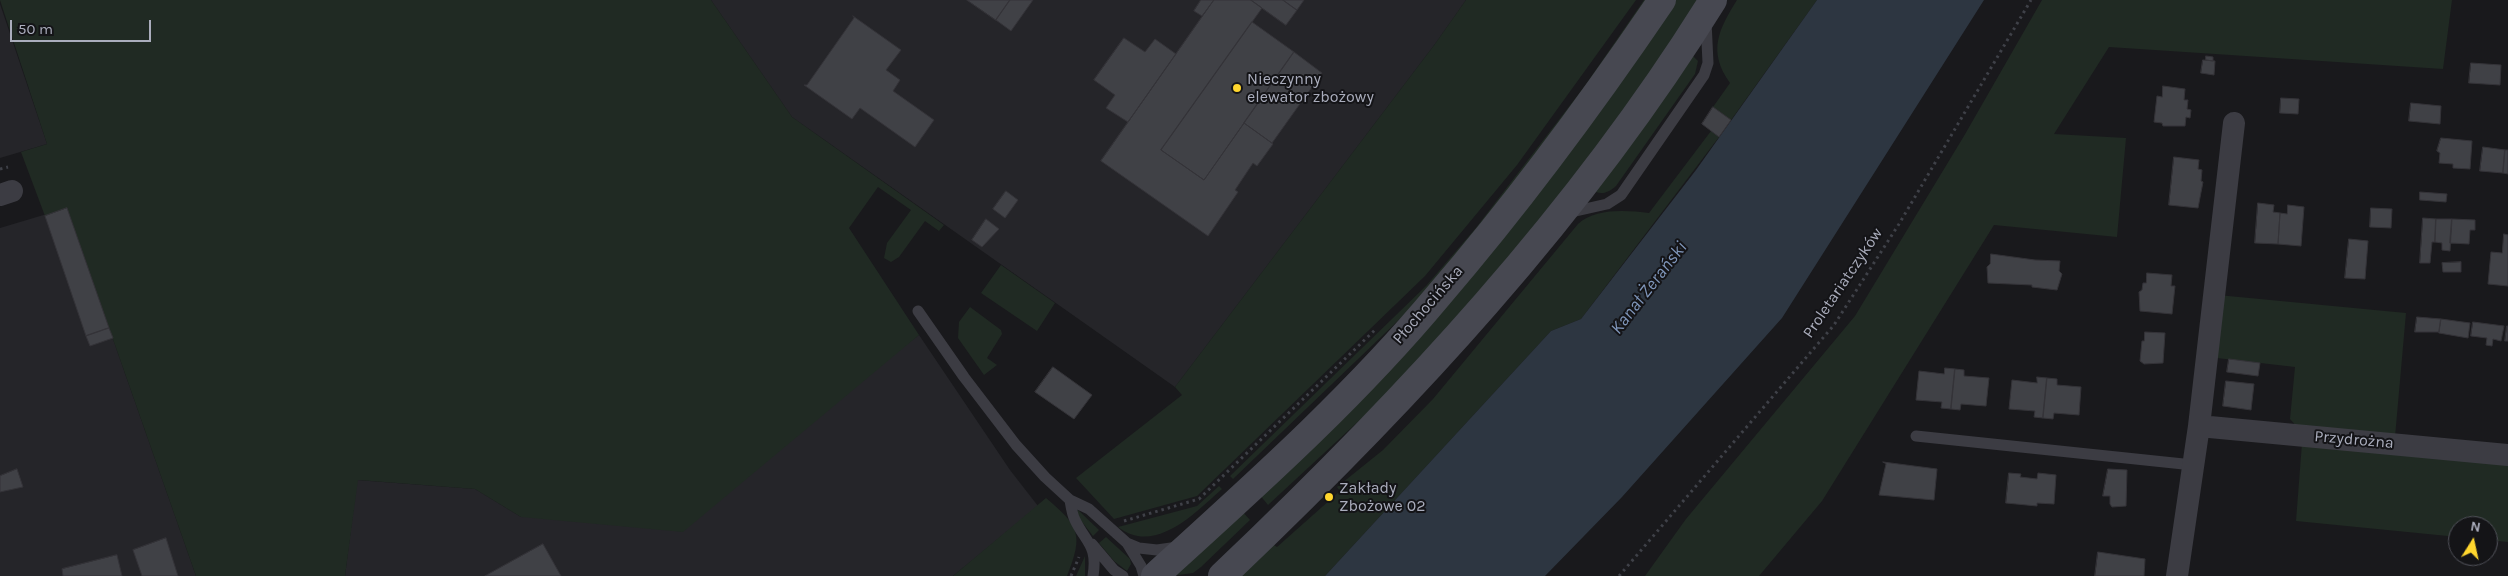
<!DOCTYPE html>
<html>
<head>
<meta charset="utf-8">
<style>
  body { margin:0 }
  #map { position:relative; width:2508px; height:576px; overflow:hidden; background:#19191c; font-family:Karla,sans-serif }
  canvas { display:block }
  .north { position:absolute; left:2448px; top:516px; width:50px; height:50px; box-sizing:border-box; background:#141417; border:1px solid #505159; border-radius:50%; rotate:10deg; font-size:14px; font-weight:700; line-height:20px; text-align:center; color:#aaadbc }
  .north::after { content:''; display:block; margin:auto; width:18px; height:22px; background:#ffd62e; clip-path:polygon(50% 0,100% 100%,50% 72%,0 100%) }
  .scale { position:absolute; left:10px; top:20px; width:141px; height:22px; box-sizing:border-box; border:2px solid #aaadbc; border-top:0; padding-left:6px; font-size:15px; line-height:18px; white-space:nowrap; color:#aaadbc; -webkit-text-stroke:4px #141417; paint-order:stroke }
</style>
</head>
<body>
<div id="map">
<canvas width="2508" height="576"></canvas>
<div class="north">N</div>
<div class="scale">50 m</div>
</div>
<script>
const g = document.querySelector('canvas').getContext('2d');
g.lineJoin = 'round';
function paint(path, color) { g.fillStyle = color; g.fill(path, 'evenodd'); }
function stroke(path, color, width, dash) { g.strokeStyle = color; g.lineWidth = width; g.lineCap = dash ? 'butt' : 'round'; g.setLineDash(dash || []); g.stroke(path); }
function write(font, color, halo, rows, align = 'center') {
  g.font = font + ' Karla,sans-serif'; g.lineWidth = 4; g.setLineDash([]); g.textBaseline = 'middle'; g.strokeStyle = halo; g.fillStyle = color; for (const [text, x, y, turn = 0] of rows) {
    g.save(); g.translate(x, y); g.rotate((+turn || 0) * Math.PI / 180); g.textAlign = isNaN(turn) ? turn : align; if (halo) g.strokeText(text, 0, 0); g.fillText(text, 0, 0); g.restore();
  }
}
const built = new Path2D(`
  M711,0H1466L1435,44L1175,387L792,117Z
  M0,4L47,144L0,158Z
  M67,208L196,576H0V228Z
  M919,335L1010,470L1038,506L953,576H345L357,480L475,489L521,517L891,356Z`);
const green = new Path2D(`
  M0,0H711L792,117L944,225L939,231L925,221L899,257L891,262L884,258L887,243L911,210L878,187L849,228L919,335L683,532L521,517L475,489L358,480L345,576H196L67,208L45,216L21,152L47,144Z
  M1466,0H1636L1517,165L1425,276L1197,496L1114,519L1076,478L1182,395L1175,387L1435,44Z
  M1644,0H1649L1566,119L1431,289L1233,479L1230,476L1426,286L1475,229L1584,87Z
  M1675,0H1700L1654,71L1562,196L1418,366L1268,505L1259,494Z
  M1737,0H1817L1731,120L1713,107L1730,83C1707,51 1719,29 1737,0Z
  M2042,0H2452L2443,69L2109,47L2054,134L2126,138L2117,237L1994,225L1822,501L1759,576H1645L1686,519L1855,316L1964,136Z
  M1693,56L1698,61L1695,74L1616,186C1610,191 1604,195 1596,192V185L1688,58Z
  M1711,131L1719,137L1581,319L1551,331L1325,576H1238L1272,544L1277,547L1340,491L1337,487L1383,450L1433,399L1578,224C1595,208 1626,210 1649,213Z
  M1001,265L1055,303L1037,331L981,293Z
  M2218,295L2406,313L2395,437L2299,429L2290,419L2295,367L2217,358Z
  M970,307L1001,330L1002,334L987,358L997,365L984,375L958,338L959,322Z
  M2302,443L2508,462V542L2488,540V526H2458V537L2296,521Z
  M1219,486L1222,489C1196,512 1155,556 1118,527L1197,506Z
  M1046,498C1079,526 1084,534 1067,576H953Z
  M1077,509L1099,530L1093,536L1079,518Z
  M1241,510L1250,520L1201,567L1193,573L1171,576Z
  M1106,537L1130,559L1131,564L1127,571L1114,561L1099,543Z
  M1085,556V576H1076Z`);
const water = new Path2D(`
  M1817,0H1984L1782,318L1622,497L1545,576H1325L1551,331L1581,319L1696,170Z`);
const building = new Path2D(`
  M967,0H1010L996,20Z
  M1010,0H1033L1011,31L996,20Z
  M1201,0H1214L1202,16L1194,11Z
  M1214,0H1251L1262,8L1161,150L1204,180L1244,123L1273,144L1257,166L1253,163L1235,190L1238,192L1208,236L1101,161Z
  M1251,0H1283L1297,10L1286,25Z
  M1283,0H1304L1297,10Z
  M853,16L901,50L886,70L900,80L893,91L934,120L915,147L860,108L852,119L804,85H807L854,18Z
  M1252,22L1294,52L1204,180L1161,150Z
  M1124,38L1145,52L1155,39L1176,54L1128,122L1106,108L1115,95L1094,80Z
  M1294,52L1322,73L1272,143L1244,123Z
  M2206,56L2213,57V61L2206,60Z
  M2203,60L2215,61L2214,75L2201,73Z
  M2471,63L2501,65L2500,85L2469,83Z
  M2163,86L2185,89L2184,100H2188L2187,109L2191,110L2190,118L2186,117L2185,126H2163L2162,123L2154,122L2157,96L2162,97Z
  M2281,98L2299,99L2298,114L2280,113Z
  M2411,103L2441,106L2440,124L2409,121Z
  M1713,107L1731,120L1719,137L1702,124Z
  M2441,138L2472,141L2470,169L2453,168V164L2439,163L2440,153L2437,151Z
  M2483,147L2505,150L2503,173L2480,171Z
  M2505,150H2508V174L2503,173Z
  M2174,157L2199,160L2198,169L2202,170L2201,181L2203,182L2198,208L2169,205Z
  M1006,191L1018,200L1005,218L993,209Z
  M2420,192L2447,194L2446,202L2420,200Z
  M2258,203L2274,205L2273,212L2280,213L2278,244L2255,243Z
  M2288,205L2304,207L2301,246L2278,244L2280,213L2287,214Z
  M67,208L109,328L86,336L45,216Z
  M2371,208L2392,209L2391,228L2370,227Z
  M2423,218L2436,219L2435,242H2432L2430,263H2420Z
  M986,219L999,229L982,247L972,240Z
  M2436,219H2452L2450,251L2442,250V243L2435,242Z
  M2452,219L2475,220V230H2470L2469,244L2450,243Z
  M2504,234L2508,235V286L2488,284L2491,252L2502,253Z
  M2349,239L2368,241L2365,279L2345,278Z
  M1991,254L2035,260L2060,261L2059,271L2062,274L2057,290L2032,287V285L1988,283L1987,267L1990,264Z
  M2461,262V272H2443L2442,263Z
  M2147,273L2172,275L2171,286H2175L2172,314L2140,311L2139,292L2142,290L2143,283H2146Z
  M2417,317L2441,319L2439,332H2415Z
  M2441,319L2470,323L2468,338L2439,333Z
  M2473,322L2504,326L2501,341L2493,339L2492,346L2486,345L2487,338L2471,336Z
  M2507,326H2508V341H2505Z
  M109,328L113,338L90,346L86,336Z
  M2145,332L2165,333L2163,363L2144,364L2140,361L2142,341H2144Z
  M2229,359L2260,363L2258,376L2227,372Z
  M1053,367L1092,395L1074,419L1035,392Z
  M1945,368L1955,369L1951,409L1941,408L1942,402L1916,400L1919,371L1944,374Z
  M1955,369L1964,370V376L1989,378L1986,406L1961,404L1960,410L1951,409Z
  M2037,377L2047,378L2043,418L2034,417L2035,411L2009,409L2012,380L2037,383Z
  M2047,378L2057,379V385L2081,387L2079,415L2054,413L2053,419L2043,418Z
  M2226,381L2254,384L2251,410L2223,406Z
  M1883,462L1937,469L1934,500L1879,495L1886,464Z
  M17,469L23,487L0,492V476Z
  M2108,469L2127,470L2126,506L2112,507L2110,504V496H2103Z
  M2009,473L2021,474L2020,477L2037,479L2038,473L2056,475L2054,504L2037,503V506L2006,503Z
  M166,538L178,576H142L133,550Z
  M543,544L561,576H485Z
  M2098,552L2145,559L2144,576H2095Z
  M117,555L122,576H63L62,569Z`);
const path = new Path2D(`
  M0,169L8,167
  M1124,521L1199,499L1376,329
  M1071,576L1079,557
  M1619,576L1834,325L1899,224L2031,0`);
const service = new Path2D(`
  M1567,213L1607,204L1621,195L1704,75L1708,63L1706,21
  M918,311L964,377L1016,445L1045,477L1070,500L1089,509L1127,543L1139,548L1157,550L1178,547
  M1916,436L2193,465
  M1070,500C1071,506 1072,514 1075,520C1086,543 1098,545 1093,576
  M1127,543L1141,566L1144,576
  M1092,544L1114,570L1123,576`);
const minor = new Path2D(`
  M0,195L12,191
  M2199,426L2234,123
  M2177,576L2199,426L2508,455`);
const secondary = new Path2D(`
  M1155,576C1253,487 1353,398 1438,296C1519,202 1592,103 1662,0
  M1222,576C1405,402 1579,216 1713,0`);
const markers = [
  [1237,88,5,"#ffd62e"],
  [1329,497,5,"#ffd62e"]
];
const poiNames = [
  ["Nieczynny",1247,79],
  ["elewator zbożowy",1247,97],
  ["Zakłady",1339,488],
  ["Zbożowe 02",1339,506]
];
const streetNames = [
  ["Proletariatczyków",1843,283,-56],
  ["Płochocińska",1428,305,-49],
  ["Przydrożna",2354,440,5]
];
const waterNames = [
  ["Kanał Żerański",1649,288,-52]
];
paint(built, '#252529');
paint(green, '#202a23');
paint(water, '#2d3641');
paint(building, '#404146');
stroke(building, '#343338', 1);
stroke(path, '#3f4148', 3, [2.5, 4]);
stroke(service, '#3c3c43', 11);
stroke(minor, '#3c3c43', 22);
stroke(secondary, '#474851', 28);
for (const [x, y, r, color] of markers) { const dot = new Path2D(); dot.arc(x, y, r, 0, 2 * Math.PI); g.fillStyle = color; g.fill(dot); stroke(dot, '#141417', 2); }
write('16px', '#aaadbc', '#141417', poiNames, 'left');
write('16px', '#aaadbc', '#141417', streetNames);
write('italic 18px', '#7f96ba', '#141417', waterNames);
</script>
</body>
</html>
